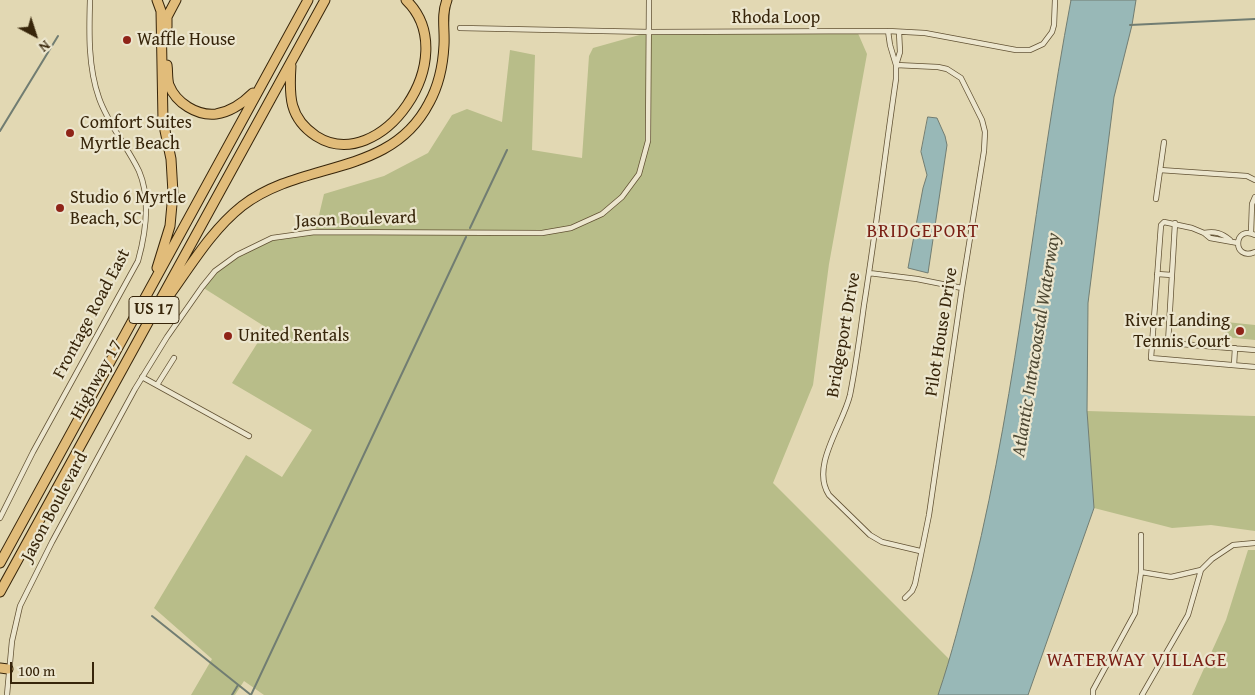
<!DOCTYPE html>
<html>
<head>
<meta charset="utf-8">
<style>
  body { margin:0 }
  #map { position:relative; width:1255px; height:695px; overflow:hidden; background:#e2d8b3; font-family:"Gentium Book Plus",serif }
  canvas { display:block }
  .north { position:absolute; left:10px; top:10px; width:50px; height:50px; -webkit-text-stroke:4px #ece6ce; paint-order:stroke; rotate:140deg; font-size:14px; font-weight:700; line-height:20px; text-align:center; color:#37250a }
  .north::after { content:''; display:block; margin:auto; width:18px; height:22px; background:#37250a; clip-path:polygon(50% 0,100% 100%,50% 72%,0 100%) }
  .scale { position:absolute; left:10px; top:662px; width:84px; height:22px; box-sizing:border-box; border:2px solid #37250a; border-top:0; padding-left:6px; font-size:15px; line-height:18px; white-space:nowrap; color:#37250a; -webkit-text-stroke:4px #ece6ce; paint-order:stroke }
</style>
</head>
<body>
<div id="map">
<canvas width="1255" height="695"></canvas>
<div class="north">N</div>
<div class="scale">100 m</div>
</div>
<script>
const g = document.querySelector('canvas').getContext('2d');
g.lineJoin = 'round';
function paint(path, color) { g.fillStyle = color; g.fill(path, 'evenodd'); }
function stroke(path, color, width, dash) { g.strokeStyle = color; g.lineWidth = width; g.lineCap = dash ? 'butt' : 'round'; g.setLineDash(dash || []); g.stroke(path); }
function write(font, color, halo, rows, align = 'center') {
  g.font = font + ' "Gentium Book Plus",serif'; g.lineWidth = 4.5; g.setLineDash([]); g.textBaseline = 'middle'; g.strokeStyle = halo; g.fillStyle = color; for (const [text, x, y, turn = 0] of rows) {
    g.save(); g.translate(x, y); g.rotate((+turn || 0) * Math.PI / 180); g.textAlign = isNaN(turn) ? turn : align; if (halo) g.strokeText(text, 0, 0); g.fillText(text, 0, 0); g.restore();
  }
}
const green = new Path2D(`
  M857,31L867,54L829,264L813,385L773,483L950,660L938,695H264L244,681L235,695H191L212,659L154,608L246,455L282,477L312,430L232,383L267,328L202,287C220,266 245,247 272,238C285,234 301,234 315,232L324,194L384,176L428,153L452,115L467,109L502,122L510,50L535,55L532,150L582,158L589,56L593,48L650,32Z
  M1226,322L1255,325V340L1225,337Z
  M1087,411L1255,416V531L1211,525L1172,528L1094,508Z
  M1248,550H1255V695H1192L1226,620Z`);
const water = new Path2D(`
  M1071,0H1136L1132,25L1114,97L1088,303L1087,411L1094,508L1028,695H938C952,654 962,613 973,571C1019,383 1035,190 1071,0Z
  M928,117L937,118L945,136L947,145L928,273L908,268L923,188L927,175L921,152Z`);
const stream = new Path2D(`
  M1130,25L1255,19
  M0,131L58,36
  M470,228L507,150
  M152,616L251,695
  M232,695L238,685
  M251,695L466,237`);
const street = new Path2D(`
  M460,28L650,32L888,31L925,33L1016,50H1030L1043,44L1052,32L1054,25L1055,0
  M888,31L890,45L896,65
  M899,32L900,52L896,65V79C885,154 876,230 864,305C860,335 856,365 850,395C843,425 810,466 829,495L870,535L882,542L920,551
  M896,65L938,67L947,69L961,78L982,120L985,132L984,151L962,288L929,515L915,584L912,591L905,598
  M1160,170L1247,176L1255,180
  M1156,199L1164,142
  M1175,223L1168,343L1255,350
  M1204,233C1215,231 1222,233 1230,240
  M1251,233L1252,204L1255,197
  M1255,235C1233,224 1232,262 1255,252
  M1238,243L1210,238L1204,233L1192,228L1164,222L1161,225L1151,358L1255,367
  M869,273L917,279L962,288
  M1157,274L1172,275
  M1152,342L1168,343
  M1234,365L1235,348
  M142,377L249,436
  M157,385L174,358
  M0,518L33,452L138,261C146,232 151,199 139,171C127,146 108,124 99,98C88,67 89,32 90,0
  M1141,572V535
  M7,695L12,641L20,606L52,542L135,389L167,337L202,287L215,271L237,255L272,238L315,232L542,233L571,228L602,214L622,197L639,174L648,141L649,0
  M1093,695V690L1135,613L1141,572L1171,577L1201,570
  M1142,695L1188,615L1201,570L1212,559L1233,545L1255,543`);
const highway = new Path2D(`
  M167,27V17L176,0
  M167,65C168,71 167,79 169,85C176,103 197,116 216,114C230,112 243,103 253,93
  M291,66C289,96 289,118 316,136C380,177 465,57 406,0
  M157,268L170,226L173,193L171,159L163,121L161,11L157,0
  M160,308C186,274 208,233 242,206C303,159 390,178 429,103C439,85 443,65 444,45C445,30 441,15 447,0
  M0,563L308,0
  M0,592L325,0
  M0,668L8,669`);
const markers = [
  [127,40,5,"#8f2418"],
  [70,133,5,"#8f2418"],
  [60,208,5,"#8f2418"],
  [1240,331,5,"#8f2418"],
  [228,336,5,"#8f2418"]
];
const shields = [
  [154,310,50]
];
const shieldNames = [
  ["US 17",154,310]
];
const streetNames = [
  ["Rhoda Loop",776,18],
  ["Jason Boulevard",356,220,-2],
  ["Frontage Road East",92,314,-62],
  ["Pilot House Drive",942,332,-81],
  ["Bridgeport Drive",844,335,-80],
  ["Highway 17",97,380,-61],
  ["Jason Boulevard",55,507,-62]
];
const poiNames = [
  ["Waffle House",137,40],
  ["Comfort Suites",80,123],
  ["Myrtle Beach",80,144],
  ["Studio 6 Myrtle",70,198],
  ["Beach, SC",70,219],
  ["River Landing",1230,321,"right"],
  ["Tennis Court",1230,342,"right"],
  ["United Rentals",238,336]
];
const neighbourhoodNames = [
  ["BRIDGEPORT",923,232],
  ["WATERWAY VILLAGE",1137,661]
];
const waterNames = [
  ["Atlantic Intracoastal Waterway",1037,345,-81]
];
paint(green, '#b8bd89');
paint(water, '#98b8b7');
stroke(water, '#717d72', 1);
stroke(stream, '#717d72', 2);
stroke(street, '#625234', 6);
stroke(highway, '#37250a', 11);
stroke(street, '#ece6ce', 4.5);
stroke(highway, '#e1bc7a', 9);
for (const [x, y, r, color] of markers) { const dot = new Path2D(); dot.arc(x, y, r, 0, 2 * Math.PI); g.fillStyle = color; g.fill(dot); stroke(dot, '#ece6ce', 2); }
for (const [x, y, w] of shields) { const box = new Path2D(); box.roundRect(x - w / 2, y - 13.5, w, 27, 4); g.fillStyle = '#ece6ce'; g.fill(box); stroke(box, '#37250a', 1); }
write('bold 16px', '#37250a', null, shieldNames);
write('18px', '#37250a', '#ece6ce', streetNames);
write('18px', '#37250a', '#ece6ce', poiNames, 'left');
g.letterSpacing = '1px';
write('19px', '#7a1f14', '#ece6ce', neighbourhoodNames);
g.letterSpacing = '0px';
write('italic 19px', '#4f4a35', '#ece6ce', waterNames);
</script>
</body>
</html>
